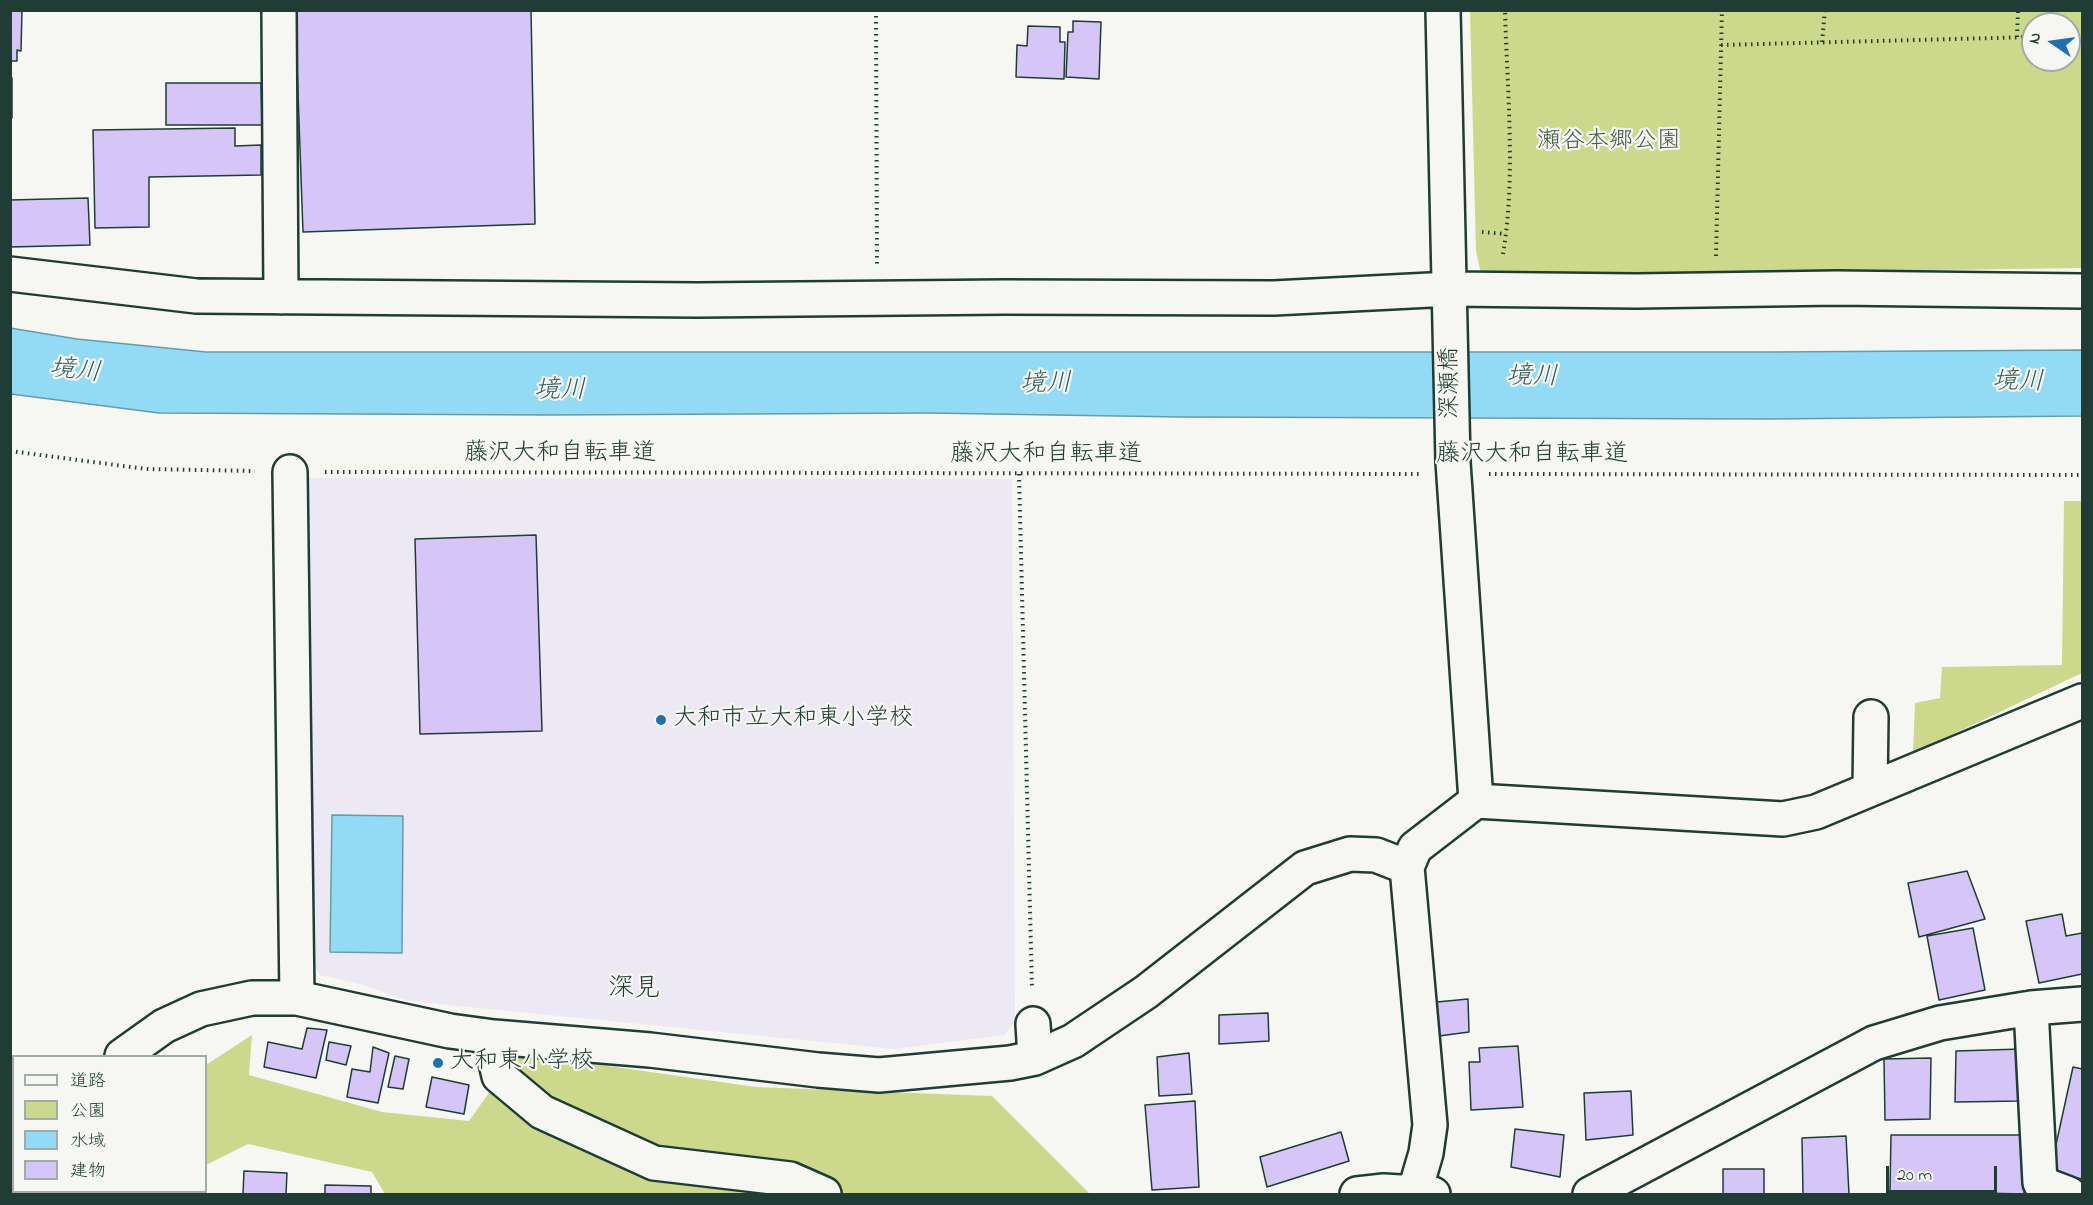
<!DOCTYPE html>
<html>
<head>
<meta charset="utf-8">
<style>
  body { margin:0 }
  #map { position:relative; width:2093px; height:1205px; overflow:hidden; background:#f6f6f2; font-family:"Indie Flower","Klee One",sans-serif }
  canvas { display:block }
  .frame { position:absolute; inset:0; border:12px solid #1f3d34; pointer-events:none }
  .legend { position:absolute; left:12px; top:1055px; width:195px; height:138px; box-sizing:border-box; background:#f6f6f2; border:2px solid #a0aca6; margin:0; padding:8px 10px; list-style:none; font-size:18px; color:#1f3d34 }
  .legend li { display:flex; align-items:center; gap:12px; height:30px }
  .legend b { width:30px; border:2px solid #a0aca6 }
  .north { position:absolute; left:2021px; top:12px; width:60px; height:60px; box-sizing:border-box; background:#f6f6f2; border:2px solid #a0aca6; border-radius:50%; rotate:283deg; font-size:16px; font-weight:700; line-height:24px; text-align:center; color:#1f3d34 }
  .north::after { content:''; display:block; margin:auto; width:21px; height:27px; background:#1f6fb2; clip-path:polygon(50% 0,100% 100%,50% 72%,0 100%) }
  .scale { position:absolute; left:1886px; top:1166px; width:111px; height:27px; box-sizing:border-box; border:3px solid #1f3d34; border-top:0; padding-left:8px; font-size:18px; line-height:21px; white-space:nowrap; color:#1f3d34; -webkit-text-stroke:4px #f6f6f2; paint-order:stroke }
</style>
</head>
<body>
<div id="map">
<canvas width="2093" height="1205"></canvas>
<div class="frame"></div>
<ul class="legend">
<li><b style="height:8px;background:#f6f6f2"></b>道路</li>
<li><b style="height:16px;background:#ccd98c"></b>公園</li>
<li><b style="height:16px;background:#93dbf5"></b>水域</li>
<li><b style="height:16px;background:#d6c6f7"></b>建物</li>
</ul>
<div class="north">N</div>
<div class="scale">20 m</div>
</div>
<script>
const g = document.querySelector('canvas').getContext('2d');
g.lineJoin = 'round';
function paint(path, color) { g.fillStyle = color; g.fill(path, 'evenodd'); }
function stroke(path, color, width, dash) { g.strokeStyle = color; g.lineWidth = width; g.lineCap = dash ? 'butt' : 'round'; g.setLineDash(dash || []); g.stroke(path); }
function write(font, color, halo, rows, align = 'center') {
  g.font = font + ' "Indie Flower","Klee One",sans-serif'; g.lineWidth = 4.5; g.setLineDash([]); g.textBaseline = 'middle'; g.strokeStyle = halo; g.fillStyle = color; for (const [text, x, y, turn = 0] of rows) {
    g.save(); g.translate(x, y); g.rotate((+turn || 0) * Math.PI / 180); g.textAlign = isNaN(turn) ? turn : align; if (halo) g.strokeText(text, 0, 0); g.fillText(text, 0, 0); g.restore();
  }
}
const built = new Path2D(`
  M306,478L1012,479L1015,1021L1004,1035L894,1049L408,1001L364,985L320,975L310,962Z`);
const green = new Path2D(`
  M1470,11H2082V268L1519,276L1482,278L1476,251ZM2033,24H2069V60H2033Z
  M2064,501H2082V673L1913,753L1915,703L1940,698L1942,667L2062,665Z
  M252,1035L249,1075L382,1112L469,1121L517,1053L756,1087L992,1096L1090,1194H385L372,1172L248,1144L206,1165V1065Z
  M13,1190L14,1192H205L206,1194H11Z`);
const water = new Path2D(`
  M10,328L77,339L206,352H1772L2082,350V416L1768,419L1181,417L929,413L550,415L159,413L11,394Z
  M332,815L403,816L402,953L330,952Z`);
const building = new Path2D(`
  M10,10H22L21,51L17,50V61H10Z
  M295,10H531L535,224L303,232Z
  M1073,21L1101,22L1099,79L1066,77L1068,32H1073Z
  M1028,26L1060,27V42H1065L1064,79L1016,77L1017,45L1027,46Z
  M10,78H12V118H10Z
  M166,83H261L262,125H166Z
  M235,128V146L261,145V175L149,177V227L95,228L93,130Z
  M88,198L90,245L10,247V200Z
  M536,535L542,731L420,734L415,539Z
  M1967,871L1985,919L1919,937L1908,883Z
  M2062,914L2066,936L2082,933V974L2039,983L2026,921Z
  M1973,928L1985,990L1939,1000L1927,936Z
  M1468,999L1469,1032L1439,1036L1437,1002Z
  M1268,1013L1269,1041L1219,1044V1015Z
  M307,1028L327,1030L316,1078L264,1067L268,1042L302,1049Z
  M329,1042L351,1046L346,1065L326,1060Z
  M1518,1046L1523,1107L1471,1110L1469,1062H1480L1479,1048Z
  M373,1047L389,1053L378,1103L347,1097L352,1069L370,1072Z
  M2022,1049L2021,1101L1955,1102L1956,1051Z
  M1189,1053L1192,1094L1159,1096L1157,1057Z
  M395,1056L409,1059L403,1089L388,1087Z
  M1931,1058L1930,1119L1885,1120L1884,1059Z
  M2073,1067L2082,1069V1179L2050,1172Z
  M432,1077L469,1085L464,1114L426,1107Z
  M1631,1091L1633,1135L1586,1140L1584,1093Z
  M1195,1101L1199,1187L1152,1190L1145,1105Z
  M1515,1129L1564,1135L1560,1177L1511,1167Z
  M1341,1132L1349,1161L1267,1187L1260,1157Z
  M1891,1135H2027L2024,1194L1890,1191Z
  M1846,1136L1849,1194H1803L1802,1138Z
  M1723,1169H1764V1194H1723Z
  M244,1171L287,1173L286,1194H243Z
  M325,1185L371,1186V1194H325Z`);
const path = new Path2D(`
  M876,10L877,264
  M2069,36H2082
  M2017,37L2018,10
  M1822,42L1825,10
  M1721,45L2033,37
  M1482,232L1506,234
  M1503,254C1516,178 1507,88 1505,10
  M1716,256L1722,10
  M10,451L146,469L255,471
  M325,472L1419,474
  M1019,474L1032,989
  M1489,474L2082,475`);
const minor = new Path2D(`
  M279,10L281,297
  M10,274L196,296L698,300L1005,297L1274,298L1450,289L1636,291L1837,288L2082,291
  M290,472L297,998
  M1870,789L1871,717
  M1476,801L1783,819L1816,812L2082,701
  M2031,1008L2040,1183L2069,1194
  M1033,1024L1035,1058
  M494,1037L495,1059L499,1076L542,1112L654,1163L790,1179L824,1194
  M122,1056L164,1026L201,1009L252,998H297L450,1031L494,1037L650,1050L818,1070L879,1075L1010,1063L1035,1058L1073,1041L1146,992L1305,868L1350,854L1376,855L1407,867
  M10,1148L14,1145
  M1357,1194L1384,1191L1433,1194
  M1414,1194L1426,1153L1430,1125L1407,867L1415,848L1476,801L1453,462L1443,10
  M1590,1194L1874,1043L1940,1023L2031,1008L2082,1004`);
const markers = [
  [661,720,6,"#1f6fb2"],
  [438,1063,6,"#1f6fb2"]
];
const parkNames = [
  ["瀬谷本郷公園",1609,143]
];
const streetNames = [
  ["深瀬橋",1452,383,-91],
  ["藤沢大和自転車道",560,455],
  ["藤沢大和自転車道",1046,456],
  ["藤沢大和自転車道",1532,456]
];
const poiNames = [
  ["大和市立大和東小学校",673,720],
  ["大和東小学校",450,1063]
];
const waterNames = [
  ["境川",75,373,6],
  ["境川",1532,379,1],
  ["境川",2018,384,1],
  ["境川",1046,386,-1],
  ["境川",560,393]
];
const neighbourhoodNames = [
  ["深見",634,991]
];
paint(built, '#ece8f4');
paint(green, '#ccd98c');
paint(water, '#93dbf5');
stroke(water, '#659ca8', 1.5);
paint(building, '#d6c6f7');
stroke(building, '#1f3d34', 1.5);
stroke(minor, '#1f3d34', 38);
stroke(path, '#1f3d34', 4, [1.5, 4.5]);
stroke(minor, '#f6f6f2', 33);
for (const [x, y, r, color] of markers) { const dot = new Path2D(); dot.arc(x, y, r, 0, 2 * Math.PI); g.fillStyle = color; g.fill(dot); stroke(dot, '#f6f6f2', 2); }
write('24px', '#425c46', '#f6f6f2', parkNames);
write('24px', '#1f3d34', '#f6f6f2', streetNames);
write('24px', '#1f3d34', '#f6f6f2', poiNames, 'left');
write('italic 26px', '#365d5b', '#f6f6f2', waterNames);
write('26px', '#1f3d34', '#f6f6f2', neighbourhoodNames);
</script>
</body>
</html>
